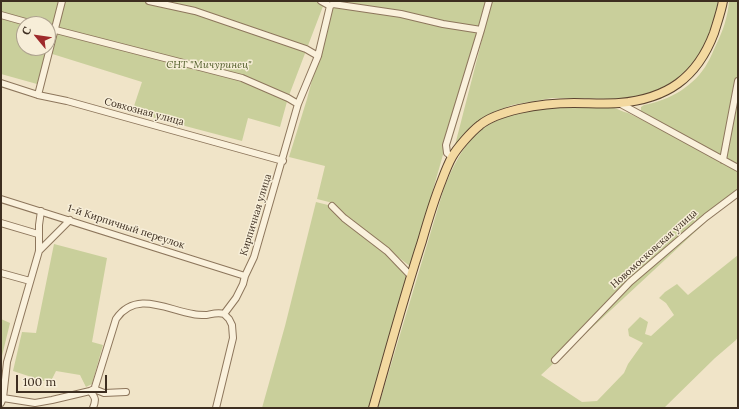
<!DOCTYPE html>
<html>
<head>
<meta charset="utf-8">
<style>
  body { margin:0 }
  #map { position:relative; width:739px; height:409px; overflow:hidden; background:#f0e4c8; font-family:Lora,serif }
  canvas { display:block }
  .frame { position:absolute; inset:0; border:2px solid #3d2e20; pointer-events:none }
  .north { position:absolute; left:16px; top:16px; width:40px; height:40px; box-sizing:border-box; background:#f7eed8; border:1px solid #ada18e; border-radius:50%; rotate:299deg; font-size:11px; font-weight:700; line-height:16px; text-align:center; color:#3d2e20 }
  .north::after { content:''; display:block; margin:auto; width:14px; height:18px; background:#9e2a2b; clip-path:polygon(50% 0,100% 100%,50% 72%,0 100%) }
  .scale { position:absolute; left:16px; top:375px; width:91px; height:18px; box-sizing:border-box; border:2px solid #3d2e20; border-top:0; padding-left:5px; font-size:12px; line-height:14px; white-space:nowrap; color:#3d2e20; -webkit-text-stroke:3px #f7eed8; paint-order:stroke }
</style>
</head>
<body>
<div id="map">
<canvas width="739" height="409"></canvas>
<div class="frame"></div>
<div class="north">С</div>
<div class="scale">100 m</div>
</div>
<script>
const g = document.querySelector('canvas').getContext('2d');
g.lineJoin = 'round';
function paint(path, color) { g.fillStyle = color; g.fill(path, 'evenodd'); }
function stroke(path, color, width, dash) { g.strokeStyle = color; g.lineWidth = width; g.lineCap = dash ? 'butt' : 'round'; g.setLineDash(dash || []); g.stroke(path); }
function write(font, color, halo, rows, align = 'center') {
  g.font = font + ' Lora,serif'; g.lineWidth = 3; g.setLineDash([]); g.textBaseline = 'middle'; g.strokeStyle = halo; g.fillStyle = color; for (const [text, x, y, turn = 0] of rows) {
    g.save(); g.translate(x, y); g.rotate((+turn || 0) * Math.PI / 180); g.textAlign = isNaN(turn) ? turn : align; if (halo) g.strokeText(text, 0, 0); g.fillText(text, 0, 0); g.restore();
  }
}
const green = new Path2D(`
  M1,1H325L288,98L280,127L248,118L242,141L132,112L142,82L46,52L37,84L1,74ZM24,24H48V48H24Z
  M345,1H487L479,28L358,6Z
  M492,1H720L712,30L697,62L678,82L651,94L616,99L552,98L512,105L491,113L473,125L454,149Z
  M729,1H738V192L541,375L582,402L597,401L624,373L628,364L643,343L629,336L628,329L640,317L648,322L645,334L651,336L674,315L666,303L659,298L665,292L677,284L688,295L738,255V337L736,340L715,358L664,408H378L444,188C453,167 462,146 480,131C495,117 534,108 555,108C566,107 578,108 589,108C597,108 606,107 614,108C618,109 623,112 628,113L715,156L645,115L641,111V107L644,105C670,100 695,86 708,62C711,57 713,51 716,45C723,31 728,16 729,1Z
  M335,6L401,17L442,27L478,32L411,267L344,215L333,203L317,199L325,166L289,157L307,99L328,20L332,8Z
  M316,202L328,205L333,210L408,271L370,408H262L285,326Z
  M54,244L107,258L92,342L103,345L92,384L86,387L80,375L56,371L50,383L13,371L22,332L36,333Z
  M1,319L10,323L1,360Z`);
const minor = new Path2D(`
  M149,1L195,11L306,49L318,56
  M321,1L330,6
  M1,15L33,24
  M48,28L242,78L288,98L298,104
  M1,83L38,95L67,101L283,161
  M38,95L62,1
  M619,103L738,168
  M452,157L447,153L446,145L481,30L489,1
  M723,160L738,81
  M1,199L245,276
  M332,206L344,218L387,251L411,276
  M1,223L38,234
  M39,251L70,220
  M1,273L30,281
  M555,360L630,282L706,217L738,193
  M94,389L104,393L126,392
  M90,391C96,398 96,400 93,408
  M3,398L35,403L52,400L90,391L94,389L95,387L116,319C136,290 167,310 193,314C197,315 202,315 206,315C212,314 218,312 224,314
  M1,403L3,398L7,362L39,251V225L41,211
  M216,408L233,338L232,325L229,319L224,314L236,298L243,284L245,276L254,257L298,104L318,56L330,6L333,4L401,14L443,24L481,30`);
const major = new Path2D(`
  M373,408C389,352 404,296 422,241C428,220 434,200 442,180C445,172 448,164 452,157C457,148 471,132 480,125C491,116 506,112 519,109C537,105 555,103 574,103C589,103 604,104 619,103C667,99 697,78 714,33C717,23 721,12 723,1`);
const parkNames = [
  ["СНТ \"Мичуринец\"",209,65]
];
const streetNames = [
  ["Совхозная улица",144,112,15],
  ["Кирпичная улица",256,215,-73],
  ["1-й Кирпичный переулок",126,227,18],
  ["Новомосковская улица",654,249,-42]
];
paint(green, '#c9cf9b');
stroke(minor, '#8d765c', 8);
stroke(major, '#5b4430', 10);
stroke(minor, '#faf1dc', 6);
stroke(major, '#f3d9a0', 8);
write('italic 10px', '#4d5a26', '#f7eed8', parkNames);
write('10px', '#3d2e20', '#f7eed8', streetNames);
</script>
</body>
</html>
